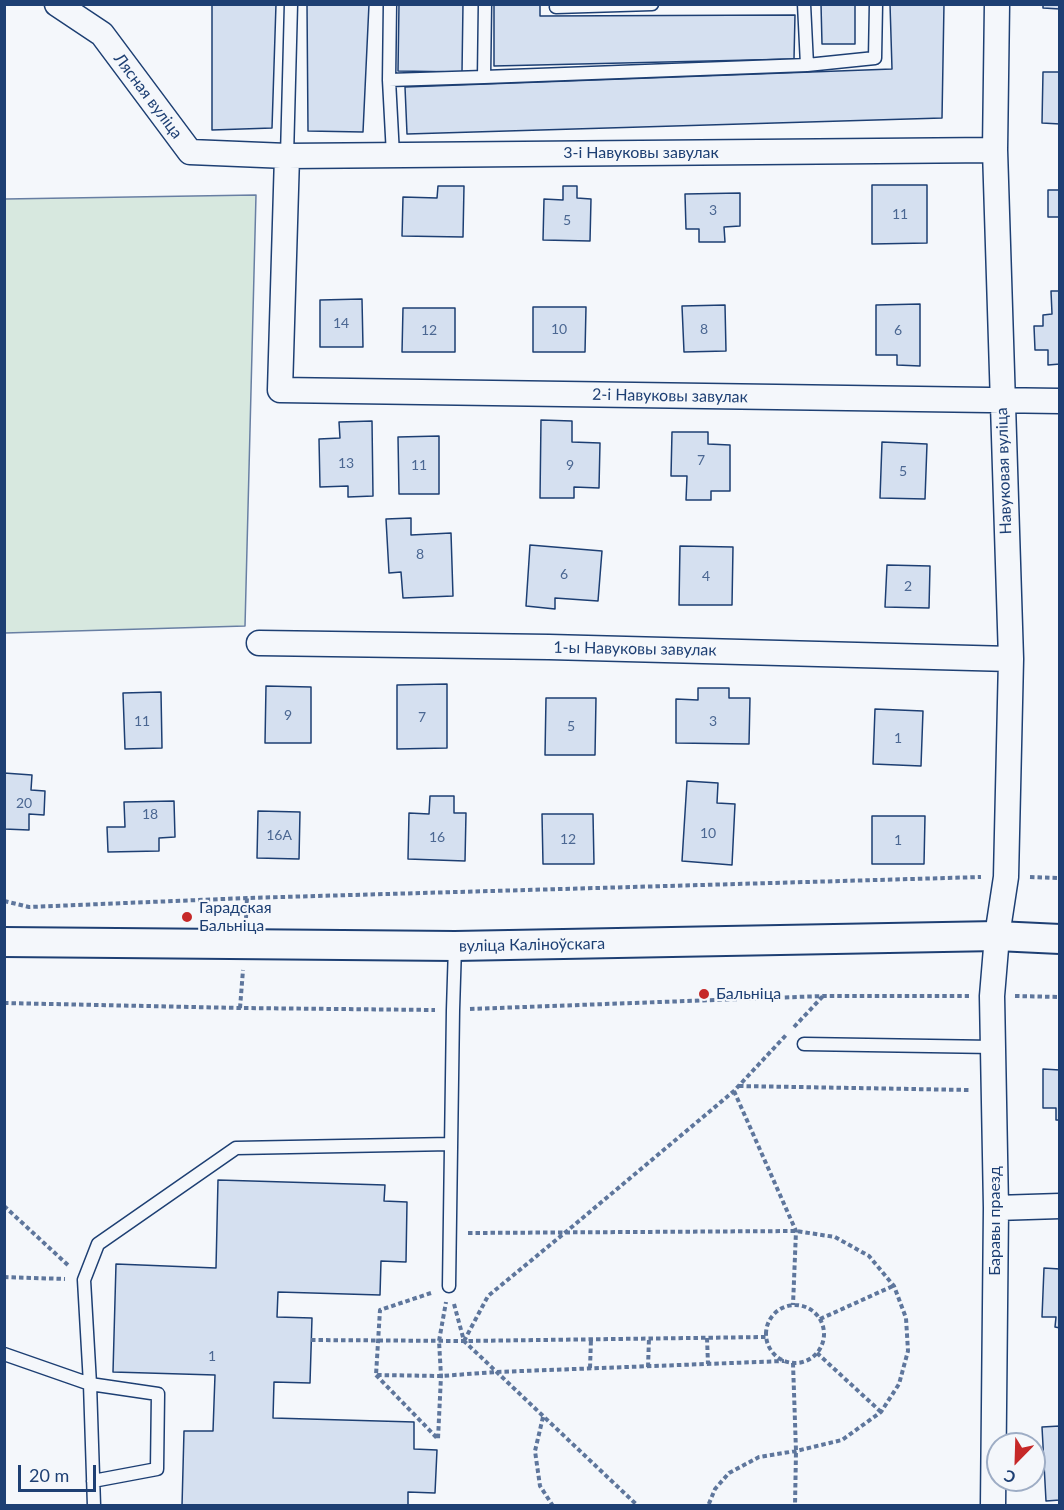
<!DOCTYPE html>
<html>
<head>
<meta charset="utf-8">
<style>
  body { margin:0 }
  #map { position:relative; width:1064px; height:1510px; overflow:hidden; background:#f4f7fb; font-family:Lato,sans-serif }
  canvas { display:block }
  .frame { position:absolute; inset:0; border:6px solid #1d3f73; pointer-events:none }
  .north { position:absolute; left:986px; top:1432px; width:60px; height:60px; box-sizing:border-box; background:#f4f7fb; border:2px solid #9eadc5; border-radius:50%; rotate:203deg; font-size:16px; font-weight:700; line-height:24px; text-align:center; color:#1d3f73 }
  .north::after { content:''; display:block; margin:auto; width:21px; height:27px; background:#c62828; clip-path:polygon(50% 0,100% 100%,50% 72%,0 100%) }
  .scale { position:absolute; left:18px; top:1465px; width:78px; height:27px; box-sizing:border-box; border:3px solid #1d3f73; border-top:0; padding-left:8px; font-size:18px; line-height:21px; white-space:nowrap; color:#1d3f73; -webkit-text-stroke:4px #f4f7fb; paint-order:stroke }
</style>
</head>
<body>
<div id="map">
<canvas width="1064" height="1510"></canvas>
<div class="frame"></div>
<div class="north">С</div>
<div class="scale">20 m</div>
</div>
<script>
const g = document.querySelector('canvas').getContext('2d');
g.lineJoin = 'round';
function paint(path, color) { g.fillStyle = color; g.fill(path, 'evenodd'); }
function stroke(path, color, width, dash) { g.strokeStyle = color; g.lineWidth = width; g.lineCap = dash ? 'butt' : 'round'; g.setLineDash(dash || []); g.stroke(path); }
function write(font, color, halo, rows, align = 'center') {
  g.font = font + ' Lato,sans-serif'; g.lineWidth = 4.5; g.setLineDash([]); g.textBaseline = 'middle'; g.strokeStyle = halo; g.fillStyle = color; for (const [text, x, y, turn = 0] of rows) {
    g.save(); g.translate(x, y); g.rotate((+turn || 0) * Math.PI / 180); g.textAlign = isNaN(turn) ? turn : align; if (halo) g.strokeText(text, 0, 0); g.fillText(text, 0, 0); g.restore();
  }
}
const green = new Path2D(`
  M256,195L245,626L5,633V199Z`);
const building = new Path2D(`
  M212,4H276L272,128L212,130Z
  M307,4H369L363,132L308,131Z
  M399,4H463L462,72L398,71Z
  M494,4H540V16L795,15L794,59L494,66Z
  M821,4H855V44H822Z
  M890,4H944L942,118L407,134L405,87L892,69Z
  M1043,4H1060V9L1043,8Z
  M1043,72H1060V124L1042,123Z
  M872,185H927V243L872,244Z
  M438,186H464L463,237L402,236L403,197L437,198Z
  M563,186H577V198L591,199L590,241L543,240L544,199L563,200Z
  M1048,190H1060V217H1048Z
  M740,193V226L724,227L725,242H699V229H686L685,194Z
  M1051,291H1060V364L1048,365V350H1035L1034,326H1043V315L1052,314Z
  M362,299L363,347H320V300Z
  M920,304V366L897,365V355H876V305Z
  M725,305L726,351L684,352L682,306Z
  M533,307H586L585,352H533Z
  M403,308H455V352H402Z
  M541,420L572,421V442L600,443L599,488L574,487V498H540Z
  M372,421L373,496L348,497V486L320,487L319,439L340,438L339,422Z
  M672,432H708V444L730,445V491H711V500H686L687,476H671Z
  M439,436V494H399L398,437Z
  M882,442L927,444L925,499L880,498Z
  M411,518V535L451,533L453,596L403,598L401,572L389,573L386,519Z
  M530,545L602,551L598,601L555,598V609L526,606Z
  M680,546L733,547L732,605H679Z
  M887,565L930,566L929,608L885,607Z
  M447,684V748L397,749V685Z
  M266,686L311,687V743H265Z
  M698,688H729V698H750L749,744L676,743V699L698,700Z
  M161,692L162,748L125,749L123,693Z
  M546,698H596L595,755H545Z
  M875,709L923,711L921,766L873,764Z
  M4,773L32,775L31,790L45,791L44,815L29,814V830L4,829Z
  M687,781L718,783L717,803L735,804L732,865L682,861Z
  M430,796H454V813H466L465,861L408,859L409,813L429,814Z
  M174,801L175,837L159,838V851L108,852L107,827H125L124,802Z
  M258,811L300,812L299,859L257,858Z
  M542,814H593L594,864H543Z
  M872,816H925L924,864H872Z
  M1043,1069L1060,1070V1120H1056V1108H1043Z
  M218,1180L385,1185L384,1201L407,1202L406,1262L381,1261L380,1295L278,1292L277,1317L312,1318L310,1383L274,1382L273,1418L414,1422V1449L437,1450L435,1493L408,1492V1506H182L184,1431H213L215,1375L113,1372L116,1264L216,1268Z
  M1044,1268L1060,1269V1328L1055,1327L1056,1317H1042Z
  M1060,1426V1500L1046,1501L1042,1427Z`);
const path = new Path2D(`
  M1030,877L1060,878
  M4,901L29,907L247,898L981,877
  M246,918L247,898
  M1015,996L1060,997
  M4,1003L240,1008L435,1010
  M240,1008L243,970
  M470,1009L823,996H969
  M794,1027L823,996
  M739,1086L969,1090
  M734,1091L796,1231L793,1305
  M4,1206L70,1267
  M468,1233L796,1231L835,1237L869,1256L894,1286L906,1318L908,1351L899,1384L881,1412L842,1440L796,1451L759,1457L729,1473L715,1489L708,1506
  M4,1277L65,1279
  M431,1293L380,1310L376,1375L441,1376L496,1372L784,1361
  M454,1304L464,1341L638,1506
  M766 1334a29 29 0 1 1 58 0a29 29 0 1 1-58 0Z
  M820,1319L893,1286
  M707,1338L708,1364
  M311,1340L464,1341L766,1337
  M464,1341L488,1296L567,1231L734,1091L787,1034
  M817,1353L881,1412
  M793,1363L796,1451L795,1506
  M648,1367L649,1338
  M590,1368L591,1339
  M376,1375L438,1439L441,1376L439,1341L446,1302
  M543,1417L535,1451L540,1486L553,1506`);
const service = new Path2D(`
  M485,4L484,77L807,65L875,58L876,4
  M804,4L807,65
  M556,7L652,4
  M389,80L390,4
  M393,155L389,80L484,77
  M287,156L291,4
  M804,1044L993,1047
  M449,1286L453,1010L455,946
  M4,1354L90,1384L94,1506
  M93,1481L157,1469L158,1394L90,1384L84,1280L98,1244L236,1148L451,1144`);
const minor = new Path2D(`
  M57,4L102,34L190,152L287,156L995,150
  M287,156L280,390L1060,401
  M259,643L549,647L1011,659
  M996,1208L1060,1206
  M993,1506L996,1208L992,996L997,936L1006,877L1011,659L995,150L997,4`);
const tertiary = new Path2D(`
  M4,942L455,946L997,936L1060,939`);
const markers = [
  [187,917,6,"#c62828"],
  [704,994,6,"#c62828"]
];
const numberNames = [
  ["3",713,210],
  ["11",900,214],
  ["5",567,220],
  ["14",341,323],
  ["10",559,329],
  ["8",704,329],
  ["12",429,330],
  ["6",898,330],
  ["7",701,460],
  ["13",346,463],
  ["11",419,465],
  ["9",570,465],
  ["5",903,471],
  ["8",420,554],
  ["6",564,574],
  ["4",706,576],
  ["2",908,586],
  ["9",288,715],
  ["7",422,717],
  ["11",142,721],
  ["3",713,721],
  ["5",571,726],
  ["1",898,738],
  ["20",24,803],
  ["18",150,814],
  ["10",708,833],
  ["16А",279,835],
  ["16",437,837],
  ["12",568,839],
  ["1",898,840],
  ["1",212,1356]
];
const streetNames = [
  ["Лясная вуліца",148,96,53],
  ["3-і Навуковы завулак",641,153],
  ["2-і Навуковы завулак",670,396,1],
  ["Навуковая вуліца",1004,471,-92],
  ["1-ы Навуковы завулак",635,649,1],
  ["вуліца Каліноўскага",532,945,-1],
  ["Баравы праезд",995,1221,-90]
];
const poiNames = [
  ["Гарадская",199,908],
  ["Бальніца",199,926],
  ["Бальніца",716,994]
];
paint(green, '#d7e8df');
stroke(green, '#687fa3', 1.5);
paint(building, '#d5e0f0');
stroke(building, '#1d3f73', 1.5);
stroke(service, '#1d3f73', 15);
stroke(minor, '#1d3f73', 27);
stroke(tertiary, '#1d3f73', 32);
stroke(path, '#5e769c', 4, [4.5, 3]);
stroke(service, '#f4f7fb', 12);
stroke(minor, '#f4f7fb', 24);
stroke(tertiary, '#f4f7fb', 28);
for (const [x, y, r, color] of markers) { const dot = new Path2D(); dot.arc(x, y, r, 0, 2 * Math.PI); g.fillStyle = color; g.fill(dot); stroke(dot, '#f4f7fb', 2); }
write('14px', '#4b6792', null, numberNames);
write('16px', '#1d3f73', '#f4f7fb', streetNames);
write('16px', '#1d3f73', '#f4f7fb', poiNames, 'left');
</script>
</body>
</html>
